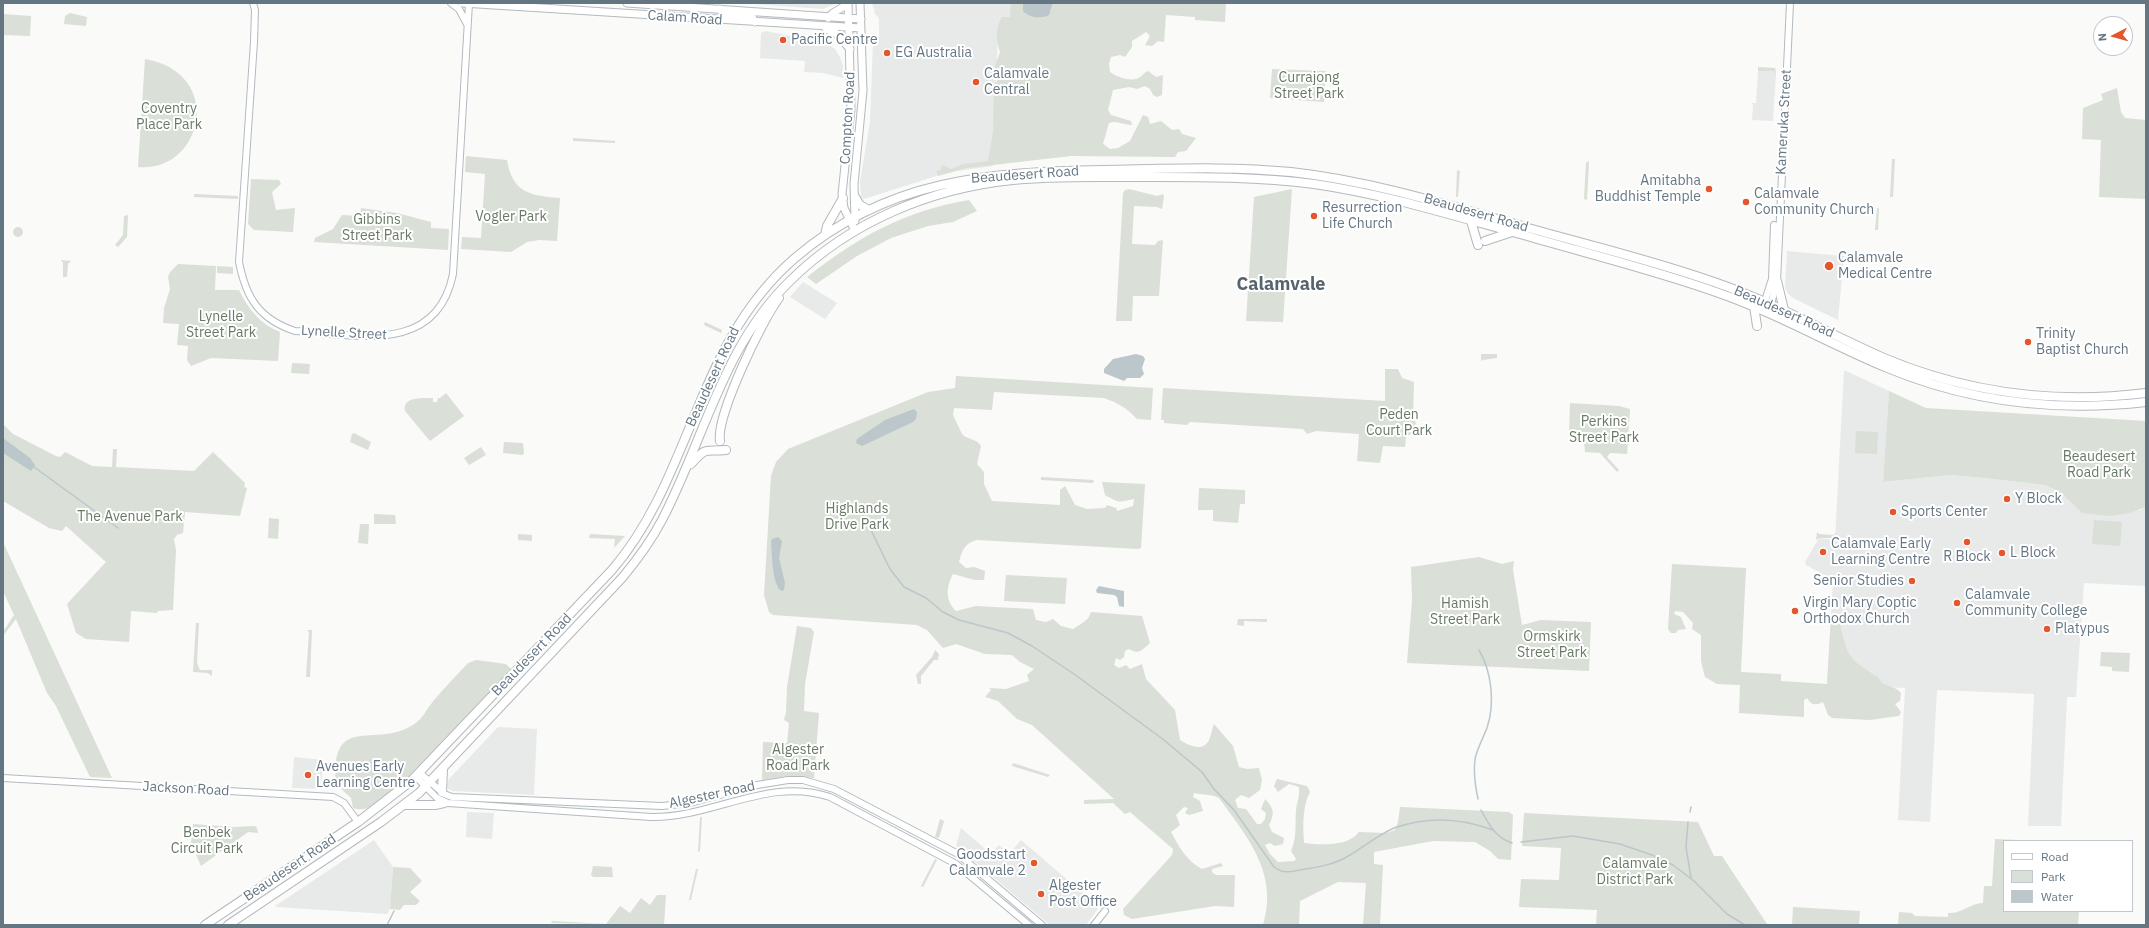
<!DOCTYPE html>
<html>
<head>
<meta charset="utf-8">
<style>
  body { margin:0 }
  #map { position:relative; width:2149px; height:928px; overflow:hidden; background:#fafaf8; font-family:"IBM Plex Sans",sans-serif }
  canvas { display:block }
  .frame { position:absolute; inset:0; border:4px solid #657683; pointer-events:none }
  .legend { position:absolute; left:2003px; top:840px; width:130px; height:72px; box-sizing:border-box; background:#fff; border:1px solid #c1c8cd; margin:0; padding:5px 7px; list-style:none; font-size:12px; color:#657683 }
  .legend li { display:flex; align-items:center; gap:8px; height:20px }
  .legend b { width:20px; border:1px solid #c1c8cd }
  .north { position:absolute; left:2093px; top:16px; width:40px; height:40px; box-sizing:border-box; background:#fff; border:1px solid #c1c8cd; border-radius:50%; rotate:264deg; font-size:11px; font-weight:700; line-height:16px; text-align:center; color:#657683 }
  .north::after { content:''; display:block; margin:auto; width:14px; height:18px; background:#e4572e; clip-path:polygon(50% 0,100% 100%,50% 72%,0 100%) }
</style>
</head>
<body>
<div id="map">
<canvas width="2149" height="928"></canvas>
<div class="frame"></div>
<ul class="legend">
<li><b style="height:5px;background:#fff"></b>Road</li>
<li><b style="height:11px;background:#dadfd7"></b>Park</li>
<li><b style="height:11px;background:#bbc7cb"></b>Water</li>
</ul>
<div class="north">N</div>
</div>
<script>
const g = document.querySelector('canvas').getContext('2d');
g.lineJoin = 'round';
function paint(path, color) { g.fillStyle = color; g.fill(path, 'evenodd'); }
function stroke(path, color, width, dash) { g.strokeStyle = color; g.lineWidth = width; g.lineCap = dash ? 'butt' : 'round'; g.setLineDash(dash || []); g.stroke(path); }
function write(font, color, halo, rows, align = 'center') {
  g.font = font + ' "IBM Plex Sans",sans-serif'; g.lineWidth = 4; g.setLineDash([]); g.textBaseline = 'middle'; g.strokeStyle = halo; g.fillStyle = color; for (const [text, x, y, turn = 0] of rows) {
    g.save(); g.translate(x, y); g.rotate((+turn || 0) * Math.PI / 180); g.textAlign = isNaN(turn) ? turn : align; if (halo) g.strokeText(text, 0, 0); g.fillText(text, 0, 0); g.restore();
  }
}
const built = new Path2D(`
  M739,3H837L823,9Z
  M872,3H1068L1066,36L998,33L993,166L949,172L864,199L861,197L860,181L870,122L873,41L879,36V18L875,14Z
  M765,31L826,43L835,49L840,57L843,65V78L823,73L804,72L805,61L760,58L761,33Z
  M1758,71H1775L1776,74L1773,121L1752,120L1753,105L1751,103H1756Z
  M1787,251L1844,256L1838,320L1793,298L1788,294L1785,287Z
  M803,282L837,303L825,319L790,297Z
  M1844,370L1889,391L1883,482L1950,475L1984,478L2045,485L2060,492L2082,513L2140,510L2146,507V586L2084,583L2076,697H2067L2061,826H2028L2034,694L1937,690L1930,822L1898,820L1905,688L1827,684L1833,580L1806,565L1805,562L1819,538L1835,540Z
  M498,727L537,729L534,795L453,791L448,789L447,784L449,779Z
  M294,757L323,760L321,789L292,788Z
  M467,812L494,813L492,839L466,837Z
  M961,828L991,854L999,845L1009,854L1021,840L1098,906V909L1086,925H1050L956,846Z
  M374,840L393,867L390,909L387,914L276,907L275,906Z`);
const green = new Path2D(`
  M1011,3H1023V11L1038,18H1044L1052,9L1053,3H1226L1225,22L1195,20V17L1166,15L1164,42L1158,41L1152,46L1145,45L1150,36L1146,32L1132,41V47L1125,57L1120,55L1111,57L1109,64L1110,72C1117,77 1132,83 1140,77C1144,75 1143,73 1148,71L1156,77L1163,75L1162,95L1157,97L1153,95L1150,89L1145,86L1137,89L1129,87L1113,90L1108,110L1111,115L1131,121L1132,125C1123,125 1117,120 1109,123L1103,144L1110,149L1118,148L1130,141L1143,115L1148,117L1150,124L1161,121L1172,130L1179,129L1182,134L1196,138L1186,151L1178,152L1175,157L1071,156L967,168L938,176L936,171L941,170L942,165L951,169L964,164L988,161L993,132L994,87L998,79C991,71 997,61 1000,52C996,41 995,28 1002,17H1010Z
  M70,13L87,17L86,26L64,24L65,16Z
  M3,14L31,16L30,36L3,35Z
  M145,59C226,73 203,173 138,167Z
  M1775,66L1776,74L1774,71H1758V67L1775,68Z
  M1272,69L1326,71L1324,102L1270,98Z
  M2117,88L2121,112L2125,118L2146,120V199L2099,197L2101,140L2082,139L2083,108L2103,100L2101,94Z
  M573,138L615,141V143L573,141Z
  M466,156L507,160C512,193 531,196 560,198L557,241L539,240L527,242L511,252L461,249L462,237L481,238L485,174L465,172Z
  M1892,159H1895L1893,197H1890Z
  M1589,161L1587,200L1584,199L1586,163Z
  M1457,170L1460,171L1458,197H1456Z
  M251,179L279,180L281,184L272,192L276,210L295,208L293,232L254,230L248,224Z
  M1129,189L1157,196L1163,194L1164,197L1162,209L1157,207L1134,206L1132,244L1155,245L1158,241L1163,240L1159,296H1133L1132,321H1116L1123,193L1125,190Z
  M1292,189L1283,322L1246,321L1254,197Z
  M194,194L238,196V199L194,197Z
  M969,200L977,211L953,222L928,226L891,238L857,256L816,284L807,277C858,237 904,211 969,200Z
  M361,208L397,213L431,222V228L449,229L448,250L314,242L315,238L333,229L342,215L360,216Z
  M1877,208H1879L1878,230H1875Z
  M128,215L127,237L118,247L115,245L123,235L124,216Z
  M13 232a5 5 0 1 1 10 0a5 5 0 1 1-10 0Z
  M61,260L71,261L68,264L67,277H63V263Z
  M178,264L216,266L215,290H239C249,310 260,324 280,332L278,361L211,358L191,366L187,360L188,346L177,345L179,324L163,323L164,308L170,289L168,277L170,272Z
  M217,266L233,267V274L217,273Z
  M705,322L722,330L721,333L704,325Z
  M1481,354H1497V358L1483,360L1481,361Z
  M292,363L310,364L309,374L291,373Z
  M1385,369H1398L1402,378L1414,382L1413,418L1416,423L1414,427V432L1406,437L1405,447L1383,446L1380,463L1357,461L1359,434L1316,431L1307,434L1303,429L1190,422L1187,425L1164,423V420H1161L1163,388L1385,401Z
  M956,376L1153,388L1151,420L1137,419C1127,408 1118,403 1104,398L994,392L992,410L954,408L953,415L962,434C967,440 976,438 981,446L977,464L984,472V484L992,501L1060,505V490L1065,486L1075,505L1087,509L1105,508L1107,505L1116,508L1117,511L1133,506L1134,499C1118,502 1121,504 1105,495L1102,482L1145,484L1141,548L1138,549L977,540C965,543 962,550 959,562L966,568L974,567L985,571L984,580H975L953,574C946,587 945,601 956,611L976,606L1033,609L1036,620L1046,622L1053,619L1061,626L1073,629C1080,624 1089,621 1091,612L1142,616L1150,643C1142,650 1139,655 1129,649L1125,651L1124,657L1120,660L1116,658L1114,665L1119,668L1126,665L1130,669L1142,664L1146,679L1175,710L1180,740C1188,745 1203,753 1209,740C1211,736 1212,729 1214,724L1233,746L1239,767L1247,769L1259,768L1262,780L1260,790L1249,798L1241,795L1235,800L1238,808L1246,809L1257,824H1261L1265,819L1266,813L1261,809L1265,799C1274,808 1275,814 1269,825L1272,832L1284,838L1283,844L1275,846L1270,843L1265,845L1270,854L1278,862L1294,861L1296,859L1291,851C1297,837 1295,825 1296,810C1297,802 1300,796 1299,787L1289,784L1278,792L1274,786L1277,779L1307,786L1310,792C1302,807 1303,827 1304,843C1320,845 1348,847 1359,832L1386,833L1395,830L1398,822L1400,807L1509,812L1513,815L1511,860L1498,859L1490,851L1475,842L1433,841L1374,852V864L1383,865L1380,925H1363L1366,883L1338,882L1300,901L1299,925H1263C1279,873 1247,837 1219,798C1211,794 1203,795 1194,793L1193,797L1200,801L1203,811L1189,815L1185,813L1188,808L1184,807L1176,815L1180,825L1171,832C1179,847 1187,861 1202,869L1221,863L1223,866L1212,869V872L1216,875H1235L1234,907L1215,906L1132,919L1124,915L1123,909L1172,855L1173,849L1130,812L1125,814L1113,803L1084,804V800L1114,799L1032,725L1017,719L998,701L985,697L991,690L989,688L1006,689L1029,681L1027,675L1034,669L1020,662L1012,655L985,654L956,644L943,648L927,630L917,625L773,615L769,612L764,595L771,476L776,462L788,449L928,392L955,388Z
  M1889,391L1926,408L2146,421V507L2129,513L2110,516L2082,513L2060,492L2045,485L1984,478L1950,475L1883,482Z
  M446,393L464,416L430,441L405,411C402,396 424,398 433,398V402H437L438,398H440Z
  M1570,403L1619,406L1630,409L1627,454L1610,453L1607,457L1619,470L1617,472L1600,453L1585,452C1585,440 1581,437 1569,434Z
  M3,424L13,434L56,456L60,457L65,452L92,466L112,467L113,449H117L116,467L194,471L213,452L245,483L244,487L247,488L240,516L185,512L183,533L177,535L174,539L176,550L173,610L158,611L157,613L131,611L129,642L86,639L76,633L67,604L106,562L66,526L62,531L49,528L3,501Z
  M1856,431L1878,432L1877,454L1855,453Z
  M354,433L371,442L368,450L350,442L352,434Z
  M504,442L523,443L524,453L523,455L503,453Z
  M481,447L486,455L469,465L464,458Z
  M1041,477L1094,480L1093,483L1041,480Z
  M1199,488L1245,490V504H1240L1238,523L1213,521V510H1198Z
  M374,514L395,515L396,524H374Z
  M269,518L279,519L278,539L268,538Z
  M2094,520L2122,522L2120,546L2092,544Z
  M360,524H369L368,544L358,543Z
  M1817,532L1819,534L1833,535L1836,533L1835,541L1833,538H1819L1816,540Z
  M518,534L532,535V541L518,540Z
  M590,534L625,536L614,548L615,539L589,538Z
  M3,542L112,778L90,777L56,706L47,693L16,619L3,636V632L14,615L3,591Z
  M1479,557L1502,564L1514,561L1513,570L1522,625L1541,620L1591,622L1589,671L1407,663L1412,600L1411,567Z
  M1672,564L1746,568L1741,672L1781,674V681L1827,684L1831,617L1839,620C1848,656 1845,656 1876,676C1879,677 1880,681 1882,683C1889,687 1895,686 1901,693L1900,701L1895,704L1901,712L1899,716L1870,720L1832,718L1828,715L1823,702C1815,706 1811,705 1807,698L1804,700V717L1739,713L1740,685L1717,684L1705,677L1701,661V635L1692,629L1693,623L1683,612L1675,611L1674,614L1681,617L1686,629L1678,630L1676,633H1671L1668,629Z
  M1006,575L1067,578L1065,604L1004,601Z
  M1238,619H1267V622L1244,621V626L1237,625Z
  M196,623H199L197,663L200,670H212V676L208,673L193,672Z
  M797,626L811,628L814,632L805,684L804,711L819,713L814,778L787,776L762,780L763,742L787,743L789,723L784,720L786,712L787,687Z
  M307,630H312L310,677H306L309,632Z
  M935,650L939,654L938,660H934L921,676V684H918L916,675L932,657Z
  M2101,652L2130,653L2129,672L2112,671V667L2100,666Z
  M476,660L506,664L511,669L405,780C392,791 372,815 353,808L351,798L336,784C330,712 375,749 413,725C423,719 427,708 435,699C445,687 457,675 468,663Z
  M1013,763L1050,775L1048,777L1012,766Z
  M1524,813L1698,822L1714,856H1722L1767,924L1778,925H1596L1597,910L1519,907L1521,879L1559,880L1561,848L1522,846Z
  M700,817H702L700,851L698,852Z
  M940,819L944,821L939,838L935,837Z
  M193,824L234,827L255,826L257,828L258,833L248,832L201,866L191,843Z
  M1995,839L2041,841H2004V911H2079L2078,925H1898L1899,912L1912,913L1915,916L1948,917V913C1961,914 1971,903 1983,903L1984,886H1992Z
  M935,859L937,860L923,887L921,886Z
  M593,866L612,867L613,877H593L591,875Z
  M393,867L410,868L422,881L410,892L420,901L416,905H404L400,910L390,909Z
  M696,869H698L691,900H689Z
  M657,895H666L664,925L551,923L552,921L606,924L620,906L630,913L641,898L650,905Z
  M1793,907L1860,911L1859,925H1792Z`);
const water = new Path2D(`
  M1023,3H1053L1049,15C1040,20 1029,17 1023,11Z
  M1136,354L1143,356L1145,359L1142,368L1144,374L1140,378H1127L1124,381L1104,373V369L1113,359Z
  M914,409L917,412L916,419L913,422L862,446L856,443L857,439L885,420Z
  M3,438L30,458L35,465L31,471L3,453Z
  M778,537L782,541L779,558L785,583L784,590L782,591C772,587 772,553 771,542L772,539Z
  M1099,586L1124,591V607L1119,606L1117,597L1114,595L1097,593L1096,590Z`);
const stream = new Path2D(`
  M34,467L118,528
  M867,522L890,569L904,587L926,598L943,612L959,620L1008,633L1032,646L1074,674L1164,740L1202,772L1214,789L1234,810L1274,867C1284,874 1289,872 1300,870C1318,867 1334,865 1350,855C1365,846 1378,835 1394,828C1428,816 1461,818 1493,830
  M1478,799C1475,785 1473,773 1475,759C1477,749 1483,738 1487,728C1495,704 1492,672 1479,650
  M1481,810C1489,825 1496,838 1512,843
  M1690,812L1691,807
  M1688,822L1686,847L1691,878
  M1521,842L1573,836L1620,844L1652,855L1673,865L1694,881L1727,914L1745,925
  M387,925L394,911`);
const secondary = new Path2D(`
  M253,3L255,10L254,42L239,262C246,298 259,319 295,331C356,335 437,355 453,274L469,3
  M451,3L459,9L467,24
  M1764,304L1772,279L1774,225
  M1770,308L1777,281L1790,3
  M420,773L444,794L452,797L662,806L690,803L757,785L788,780H803L834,789L958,854L1042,925
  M416,777L437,798L448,803L651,817C713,818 769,776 830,797L956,864L1029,925
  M3,778L333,797L344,803L358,822
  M1094,925L1105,911`);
const primary = new Path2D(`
  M462,3L861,28
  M627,3L861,19
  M848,3L851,109L842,194L844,208L855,231
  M720,9L728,15L752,17L755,22
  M828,18L833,13L848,4
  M826,29L837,34L850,49
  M855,221L854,184L863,91L860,3`);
const highway = new Path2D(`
  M855,197L860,205L869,210
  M1471,221L1478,245
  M825,235L827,226L843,198
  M1485,241L1512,232
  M1777,281L1784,310
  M1754,306L1757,326
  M720,441C716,416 762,320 779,298
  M691,464C707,446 704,452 726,450
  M442,792L443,769
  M405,805H435L444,803
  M205,925L358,822L411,781L612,570C693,476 695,344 795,258C887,179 989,172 1104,170C1167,169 1229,166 1291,172C1372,181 1448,205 1525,227C1588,245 1652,260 1714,282C1773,302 1827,333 1884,358C1967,393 2057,404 2146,393
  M228,925L381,822L419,793L622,578C637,560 651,541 662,520C704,440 723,345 791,280C850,222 931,188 1013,180C1051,176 1090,177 1128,177C1190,177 1252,176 1314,184C1384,194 1451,215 1520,234C1585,253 1651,269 1716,292C1774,312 1828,343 1885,367C1968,402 2058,412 2146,402`);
const markers = [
  [783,40,4,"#e4572e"],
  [887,53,4,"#e4572e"],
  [976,82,4,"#e4572e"],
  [1709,189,4,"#e4572e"],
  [1746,202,4,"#e4572e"],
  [1314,216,4,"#e4572e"],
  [1829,266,5,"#e4572e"],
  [2028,342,4,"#e4572e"],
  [2007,499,4,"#e4572e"],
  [1893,512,4,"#e4572e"],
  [1967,542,4,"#e4572e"],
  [1823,552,4,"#e4572e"],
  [2002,553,4,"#e4572e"],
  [1912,581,4,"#e4572e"],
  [1957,603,4,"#e4572e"],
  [1795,611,4,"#e4572e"],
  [2047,629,4,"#e4572e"],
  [308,775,4,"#e4572e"],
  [1034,863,4,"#e4572e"],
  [1041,894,4,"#e4572e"]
];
const streetNames = [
  ["Calam Road",685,18,4],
  ["Compton Road",848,118,-87],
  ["Kameruka Street",1784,122,-87],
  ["Beaudesert Road",1025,175,-4],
  ["Beaudesert Road",1476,213,16],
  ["Beaudesert Road",1784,312,24],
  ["Lynelle Street",344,333,3],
  ["Beaudesert Road",713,377,-65],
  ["Beaudesert Road",532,655,-46],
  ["Jackson Road",186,789,3],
  ["Algester Road",712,795,-12],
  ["Beaudesert Road",290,868,-34]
];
const poiNames = [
  ["Pacific Centre",791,40],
  ["EG Australia",895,53],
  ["Calamvale",984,74],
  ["Central",984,90],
  ["Amitabha",1701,181,"right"],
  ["Buddhist Temple",1701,197,"right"],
  ["Calamvale",1754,194],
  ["Community Church",1754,210],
  ["Resurrection",1322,208],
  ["Life Church",1322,224],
  ["Calamvale",1838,258],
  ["Medical Centre",1838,274],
  ["Trinity",2036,334],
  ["Baptist Church",2036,350],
  ["Y Block",2015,499],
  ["Sports Center",1901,512],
  ["Calamvale Early",1831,544],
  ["Learning Centre",1831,560],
  ["L Block",2010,553],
  ["R Block",1967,557,"center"],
  ["Senior Studies",1904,581,"right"],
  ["Calamvale",1965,595],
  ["Community College",1965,611],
  ["Virgin Mary Coptic",1803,603],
  ["Orthodox Church",1803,619],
  ["Platypus",2055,629],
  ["Avenues Early",316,767],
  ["Learning Centre",316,783],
  ["Goodsstart",1026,855,"right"],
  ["Calamvale 2",1026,871,"right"],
  ["Algester",1049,886],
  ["Post Office",1049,902]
];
const parkNames = [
  ["Currajong",1309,78],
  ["Street Park",1309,94],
  ["Coventry",169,109],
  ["Place Park",169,125],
  ["Vogler Park",511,217],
  ["Gibbins",377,220],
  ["Street Park",377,236],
  ["Lynelle",221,317],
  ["Street Park",221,333],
  ["Peden",1399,415],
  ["Court Park",1399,431],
  ["Perkins",1604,422],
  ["Street Park",1604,438],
  ["Beaudesert",2099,457],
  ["Road Park",2099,473],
  ["Highlands",857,509],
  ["Drive Park",857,525],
  ["The Avenue Park",130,517],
  ["Hamish",1465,604],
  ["Street Park",1465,620],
  ["Ormskirk",1552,637],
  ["Street Park",1552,653],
  ["Algester",798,750],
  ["Road Park",798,766],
  ["Benbek",207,833],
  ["Circuit Park",207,849],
  ["Calamvale",1635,864],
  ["District Park",1635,880]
];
const districtNames = [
  ["Calamvale",1281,285]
];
paint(built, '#e8e9e9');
paint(green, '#dadfd7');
paint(water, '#bbc7cb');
stroke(stream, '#bbc7cb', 1.5);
stroke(secondary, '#b3babf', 8);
stroke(primary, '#b5babe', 9);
stroke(highway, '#b4b9bd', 10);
stroke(secondary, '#fff', 6);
stroke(primary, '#fff', 7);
stroke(highway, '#fff', 8);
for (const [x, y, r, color] of markers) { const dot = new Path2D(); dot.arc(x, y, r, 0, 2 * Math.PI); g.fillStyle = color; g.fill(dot); stroke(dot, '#fff', 1.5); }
write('14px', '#657683', '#fff', streetNames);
write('14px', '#657683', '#fff', poiNames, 'left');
write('14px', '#687a64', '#fff', parkNames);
write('bold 18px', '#57646e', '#fff', districtNames);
</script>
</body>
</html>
